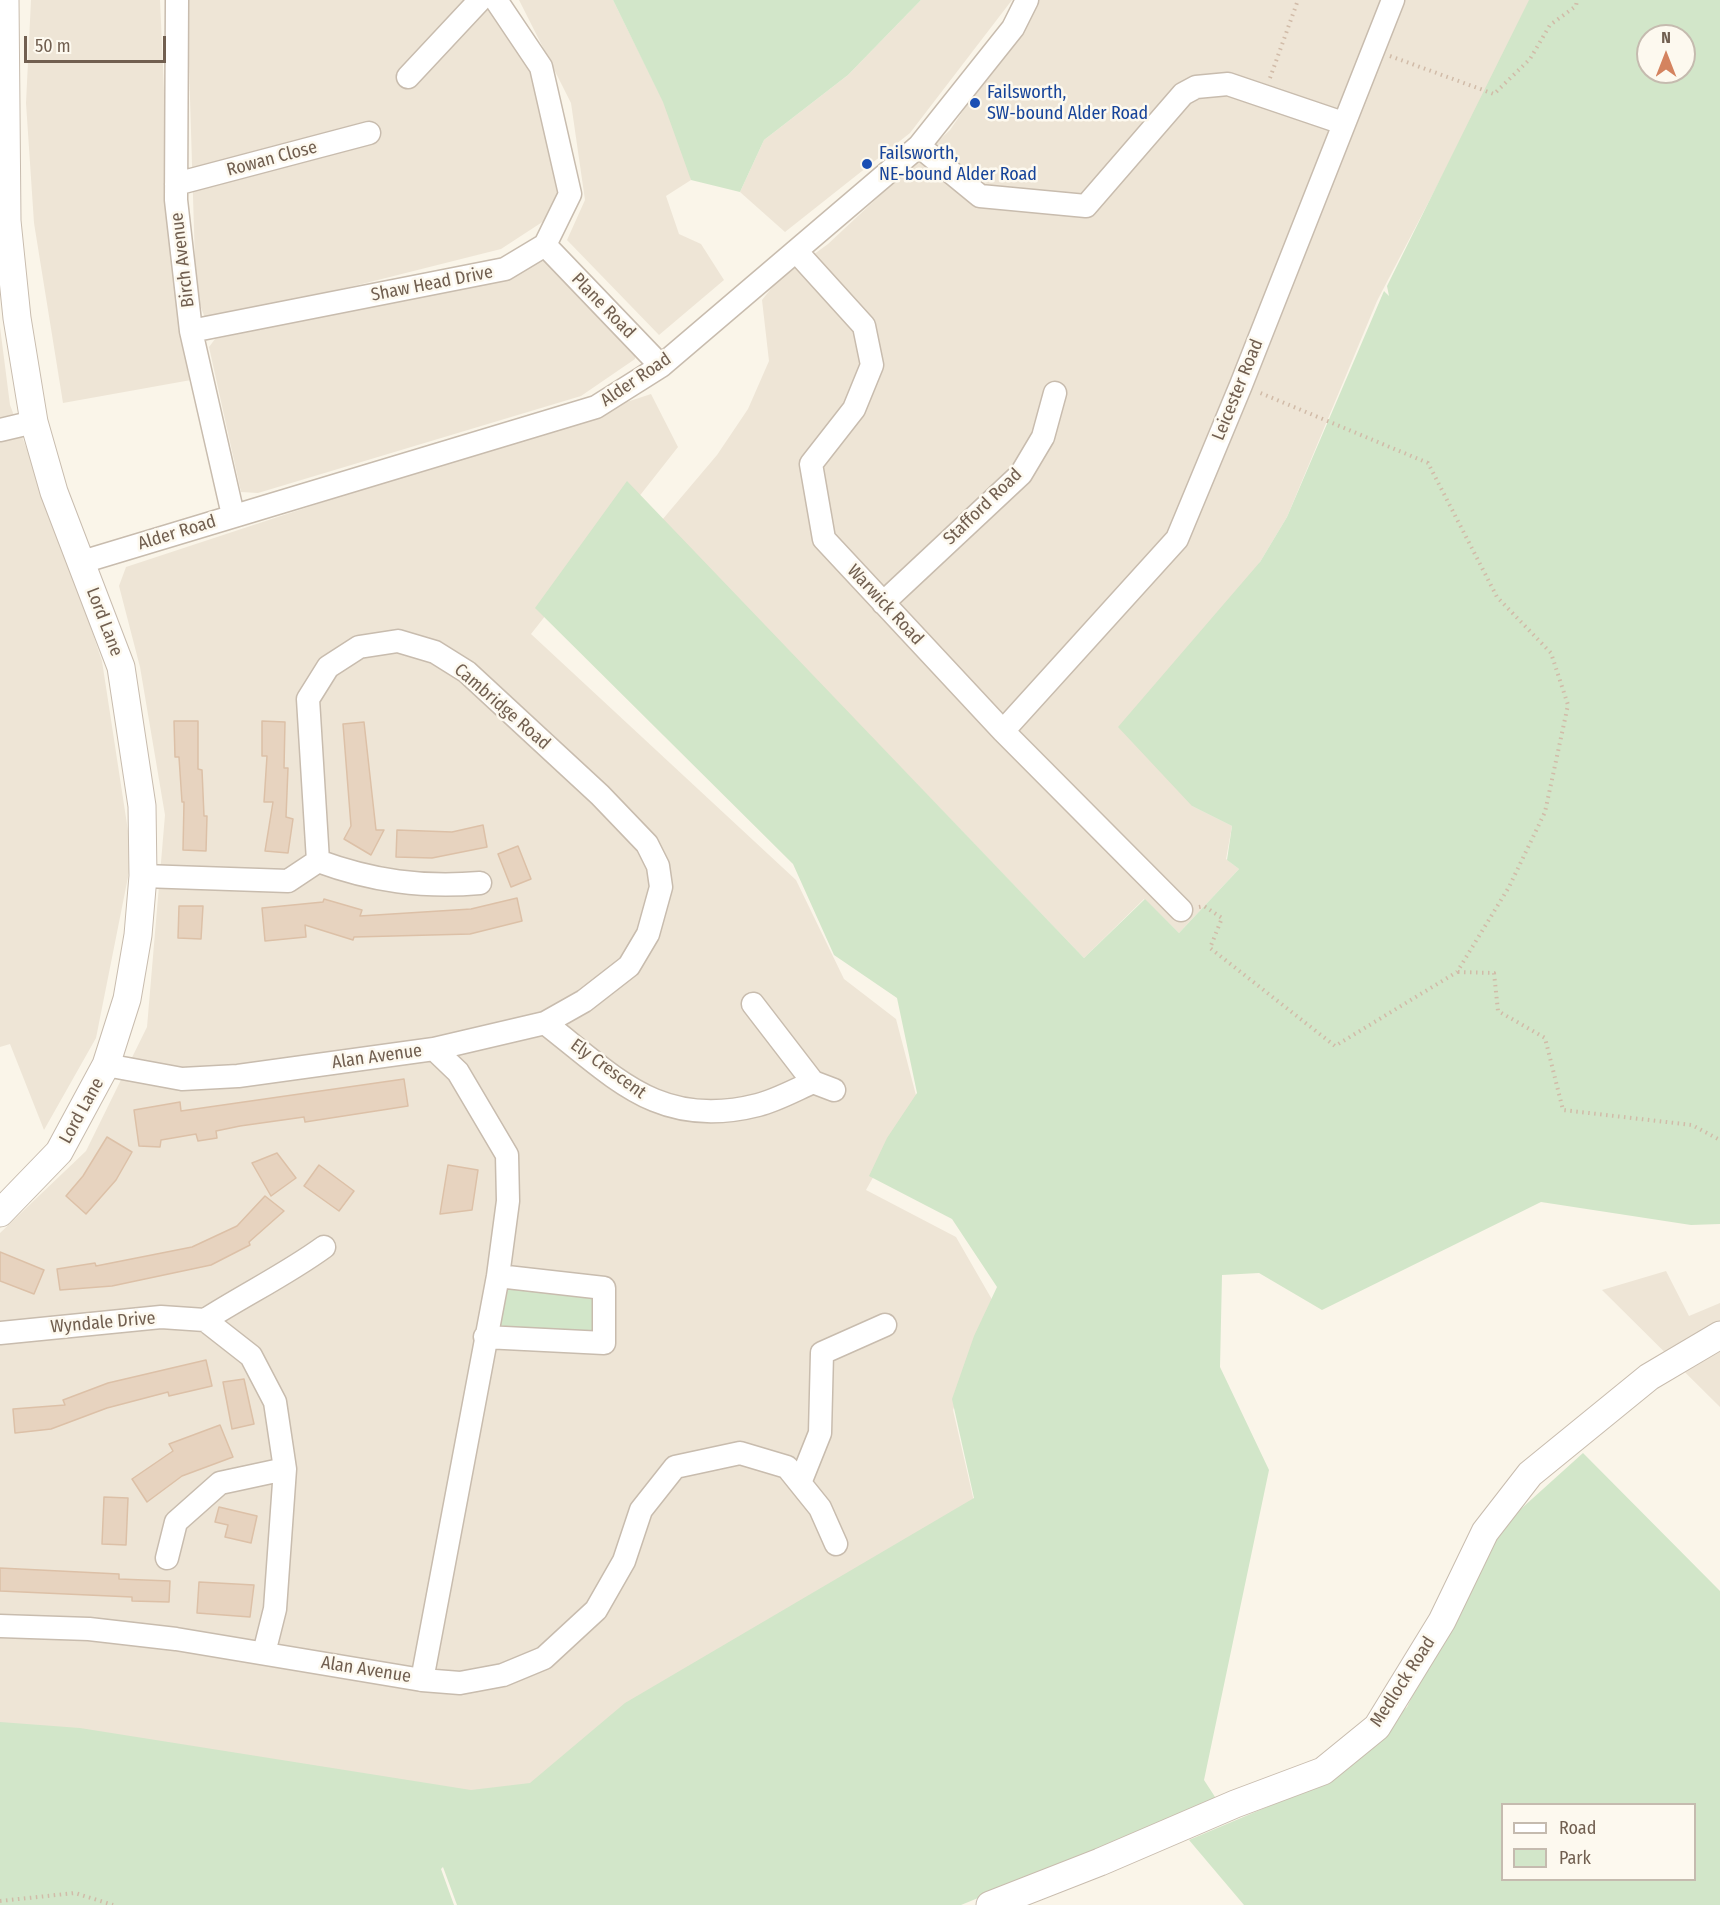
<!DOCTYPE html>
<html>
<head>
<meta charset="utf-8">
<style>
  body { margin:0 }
  #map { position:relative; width:1720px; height:1905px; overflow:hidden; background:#faf5e9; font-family:"Fira Sans Condensed",sans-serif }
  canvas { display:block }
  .legend { position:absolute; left:1501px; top:1803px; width:195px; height:78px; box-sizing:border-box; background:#fdf9ef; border:2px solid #c5bbaf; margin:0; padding:8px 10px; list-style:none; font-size:18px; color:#715f50 }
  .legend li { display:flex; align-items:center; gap:12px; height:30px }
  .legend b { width:30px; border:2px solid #c5bbaf }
  .north { position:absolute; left:1636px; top:24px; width:60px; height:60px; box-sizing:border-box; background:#fdf9ef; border:2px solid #c5bbaf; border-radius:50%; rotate:0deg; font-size:16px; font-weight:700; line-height:24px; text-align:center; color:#715f50 }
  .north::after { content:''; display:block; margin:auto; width:21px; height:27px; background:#d4835f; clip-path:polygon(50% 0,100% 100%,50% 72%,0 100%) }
  .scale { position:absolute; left:24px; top:36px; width:142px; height:27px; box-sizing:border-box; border:3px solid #715f50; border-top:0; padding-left:8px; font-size:18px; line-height:21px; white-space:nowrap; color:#715f50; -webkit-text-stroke:4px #fdf9ef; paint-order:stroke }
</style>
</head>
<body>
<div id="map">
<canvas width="1720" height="1905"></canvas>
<ul class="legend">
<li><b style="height:8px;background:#fff"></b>Road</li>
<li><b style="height:16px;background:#d2e6c9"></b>Park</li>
</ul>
<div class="north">N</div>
<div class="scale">50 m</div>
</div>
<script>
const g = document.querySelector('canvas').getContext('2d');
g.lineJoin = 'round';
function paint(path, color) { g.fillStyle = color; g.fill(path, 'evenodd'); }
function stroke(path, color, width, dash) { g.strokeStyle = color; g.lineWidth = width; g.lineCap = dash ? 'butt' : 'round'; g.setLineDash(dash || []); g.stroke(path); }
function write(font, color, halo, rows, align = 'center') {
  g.font = font + ' "Fira Sans Condensed",sans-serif'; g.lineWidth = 5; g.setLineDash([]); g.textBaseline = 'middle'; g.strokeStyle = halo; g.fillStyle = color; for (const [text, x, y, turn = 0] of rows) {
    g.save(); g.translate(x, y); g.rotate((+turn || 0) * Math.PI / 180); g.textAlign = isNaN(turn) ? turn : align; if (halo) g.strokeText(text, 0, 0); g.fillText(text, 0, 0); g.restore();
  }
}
const residential = new Path2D(`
  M31,0H160L170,226L191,380L63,403L34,223L26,103Z
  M187,0H487L534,67L562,181L550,217L501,249L207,323L196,295Z
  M519,0H613L686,147L691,180L666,196L679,234L701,244L724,280L659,335L567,240L585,200L571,103Z
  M921,0H1012L910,133L785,232L740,192L764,140L848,75Z
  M1038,0H1534L1377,301L1287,517L1260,562L1192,806L1232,826L1226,859L1239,869L1179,933L1144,899L1084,958L662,520L717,455L748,409L769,361L762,300L777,281L828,244L950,130Z
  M540,253L636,345L635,359L581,396L258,493L241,492L209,347L215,339L502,274Z
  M0,327L10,405L62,541L102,661L132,857L96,1038L44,1130L10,1044L0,1047Z
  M651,394L678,447L531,634L796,880L844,979L896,1019L917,1099L866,1190L956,1237L994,1303L953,1410L975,1506L598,1815L0,1731V1233L86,1151L147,1027L165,815L140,667L119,586L126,567Z
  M1666,1271L1689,1316L1720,1303V1407L1602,1290Z`);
const green = new Path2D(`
  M613,0H921L848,75L764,140L740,192L691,180L663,102Z
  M1529,0H1720V1224L1691,1225L1541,1202L1322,1310L1259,1273L1222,1275L1220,1367L1269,1470L1204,1780L1217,1800L961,1905H457L443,1867L441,1869L454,1905H0V1722L80,1728L471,1790L530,1783L625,1703L974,1498L952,1399L974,1336L997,1287L952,1219L869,1176L887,1138L917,1093L897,998L834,955L793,864L535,608L627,481L1084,958L1145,899L1179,933L1239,869L1227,860L1232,826L1192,806L1118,727L1260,562L1287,517L1384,291L1389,296L1387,286ZM1648,36H1684V72H1648Z
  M500,1283L596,1295L600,1332L489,1333Z
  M1583,1453L1720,1591V1905H1244L1189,1840L1319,1785L1407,1707L1492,1535ZM1502,1804H1694V1880H1502Z`);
const building = new Path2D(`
  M174,721H198V769L202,770L204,816H207L206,851L183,850L184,802H182L179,757H175Z
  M262,721L285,722L284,768H288L286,817L293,819L288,853L265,851L273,802H264L267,756H262Z
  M364,722L376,830H384L371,855L344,839L351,826L343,724Z
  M483,825L487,847L432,858L396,857L397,830L452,832Z
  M518,846L531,879L511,887L498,854Z
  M517,898L522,921L470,934L354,937L353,940L305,925L306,937L265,941L262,908L323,902L324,899L362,910L360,916L471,909Z
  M179,906H203L201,939L178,938Z
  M404,1079L408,1106L305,1122L304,1117L240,1126L216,1131L217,1138L198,1141L196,1134L161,1140L160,1147L139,1146L134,1110L180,1102L181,1111Z
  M107,1137L132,1152L116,1180L86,1214L66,1196L83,1176Z
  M277,1153L296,1178L271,1196L252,1163Z
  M319,1165L354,1191L339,1211L304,1186Z
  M448,1165L478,1170L472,1210L440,1214Z
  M265,1196L284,1211L249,1242L250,1245L211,1265L112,1286L60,1290L57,1269L95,1263L96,1266L192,1247L237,1226Z
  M0,1252L44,1270L34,1294L0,1281Z
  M206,1360L212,1386L169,1396L168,1392L107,1408L51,1429L15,1433L13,1409L65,1405L63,1400L108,1383Z
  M244,1379L254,1424L232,1429L223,1382Z
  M220,1425L233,1457L182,1476L147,1502L132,1479L173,1451L169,1444Z
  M104,1497L128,1498L126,1545L102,1544Z
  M219,1507L257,1516L251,1543L225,1537L228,1525L215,1522Z
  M0,1568L119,1574V1579L170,1581L169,1602L132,1601V1597L0,1591Z
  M199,1582L254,1585L250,1617L197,1613Z`);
const path = new Path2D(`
  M1390,56L1494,94L1530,59L1550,25L1576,6L1577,0
  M1270,78L1298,0
  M1199,907L1204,906L1222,918L1210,948L1335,1046L1457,972L1509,887L1545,812L1568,705L1551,653L1497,597L1428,463L1258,392
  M1458,972L1494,973L1498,1011L1545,1038L1563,1110L1692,1125L1720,1140
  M0,1901L75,1893L113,1905`);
const minor = new Path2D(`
  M177,0L176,200L191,331L233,515
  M408,77L480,0
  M919,146L980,196L1086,206L1183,94L1196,87L1228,84L1343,123
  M176,184L369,133
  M545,245L661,366
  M796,251L864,326L872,365L854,409L811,464L824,539L1003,731L1181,910
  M191,331L505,269L545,245L570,194L541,67L496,0
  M0,430L34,422
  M82,562L596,407L661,366L919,146L1013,28L1027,0
  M883,603L1021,474L1043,437L1055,393
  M1003,731L1177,539L1241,385L1393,0
  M318,861C372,881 423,888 480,883
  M143,876L288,881L318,861L308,699L328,667L359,647L398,641L435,652L467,672L600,795L647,844L658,866L661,887L648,934L629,966L584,1001L545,1023L434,1049
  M753,1004L813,1082L834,1090
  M545,1023C616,1078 660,1130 758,1105C777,1100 795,1090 813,1082
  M205,1320C244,1295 287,1274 324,1247
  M0,1333L161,1317L205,1320L251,1356L275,1402L285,1469L275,1609L264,1653
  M485,1337L604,1343V1288L498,1276
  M800,1483L820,1433L822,1353L885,1325
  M167,1558L176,1522L220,1483L285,1469
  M0,1626L89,1629L176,1639L422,1680L498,1276L508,1201L507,1155L458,1072L434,1049L238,1076L182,1079L106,1065
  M422,1680L460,1683L503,1675L544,1658L596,1610L624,1561L641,1510L675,1467L740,1453L787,1467L820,1508L836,1544`);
const tertiary = new Path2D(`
  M0,1213L59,1152L106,1065L127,999L138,935L143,876L142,806L121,667L54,492L34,422L17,318L7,221L5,0
  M990,1905L1100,1862L1235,1804L1323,1771L1377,1727L1442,1621L1485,1532L1530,1474L1649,1377L1720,1335`);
const markers = [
  [975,103,6,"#1a4fb4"],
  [867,164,6,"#1a4fb4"]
];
const transitNames = [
  ["Failsworth,",987,93],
  ["SW-bound Alder Road",987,114],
  ["Failsworth,",879,154],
  ["NE-bound Alder Road",879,175]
];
const streetNames = [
  ["Rowan Close",272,159,-15],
  ["Birch Avenue",183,260,-97],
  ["Shaw Head Drive",432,284,-11],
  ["Plane Road",603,306,46],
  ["Alder Road",636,380,-34],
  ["Leicester Road",1238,390,-68],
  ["Stafford Road",983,507,-44],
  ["Alder Road",177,533,-17],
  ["Warwick Road",885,605,47],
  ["Lord Lane",104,622,69],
  ["Cambridge Road",502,707,41],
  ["Alan Avenue",377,1057,-8],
  ["Ely Crescent",608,1069,36],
  ["Lord Lane",82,1111,-61],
  ["Wyndale Drive",103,1323,-5],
  ["Alan Avenue",366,1670,9],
  ["Medlock Road",1403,1682,-57]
];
paint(residential, '#eee5d6');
paint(green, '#d2e6c9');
paint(building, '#e7d3bf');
stroke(building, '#dcc0a7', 1.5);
stroke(minor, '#c8bcae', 25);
stroke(tertiary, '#c8bcae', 29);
stroke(path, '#d1bba8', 4, [1.5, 4.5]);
stroke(minor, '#fff', 22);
stroke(tertiary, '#fff', 27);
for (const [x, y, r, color] of markers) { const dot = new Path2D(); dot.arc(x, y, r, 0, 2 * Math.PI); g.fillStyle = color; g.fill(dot); stroke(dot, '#fdf9ef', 2); }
write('18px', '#164399', '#fdf9ef', transitNames, 'left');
write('18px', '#715f50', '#fdf9ef', streetNames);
</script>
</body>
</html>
